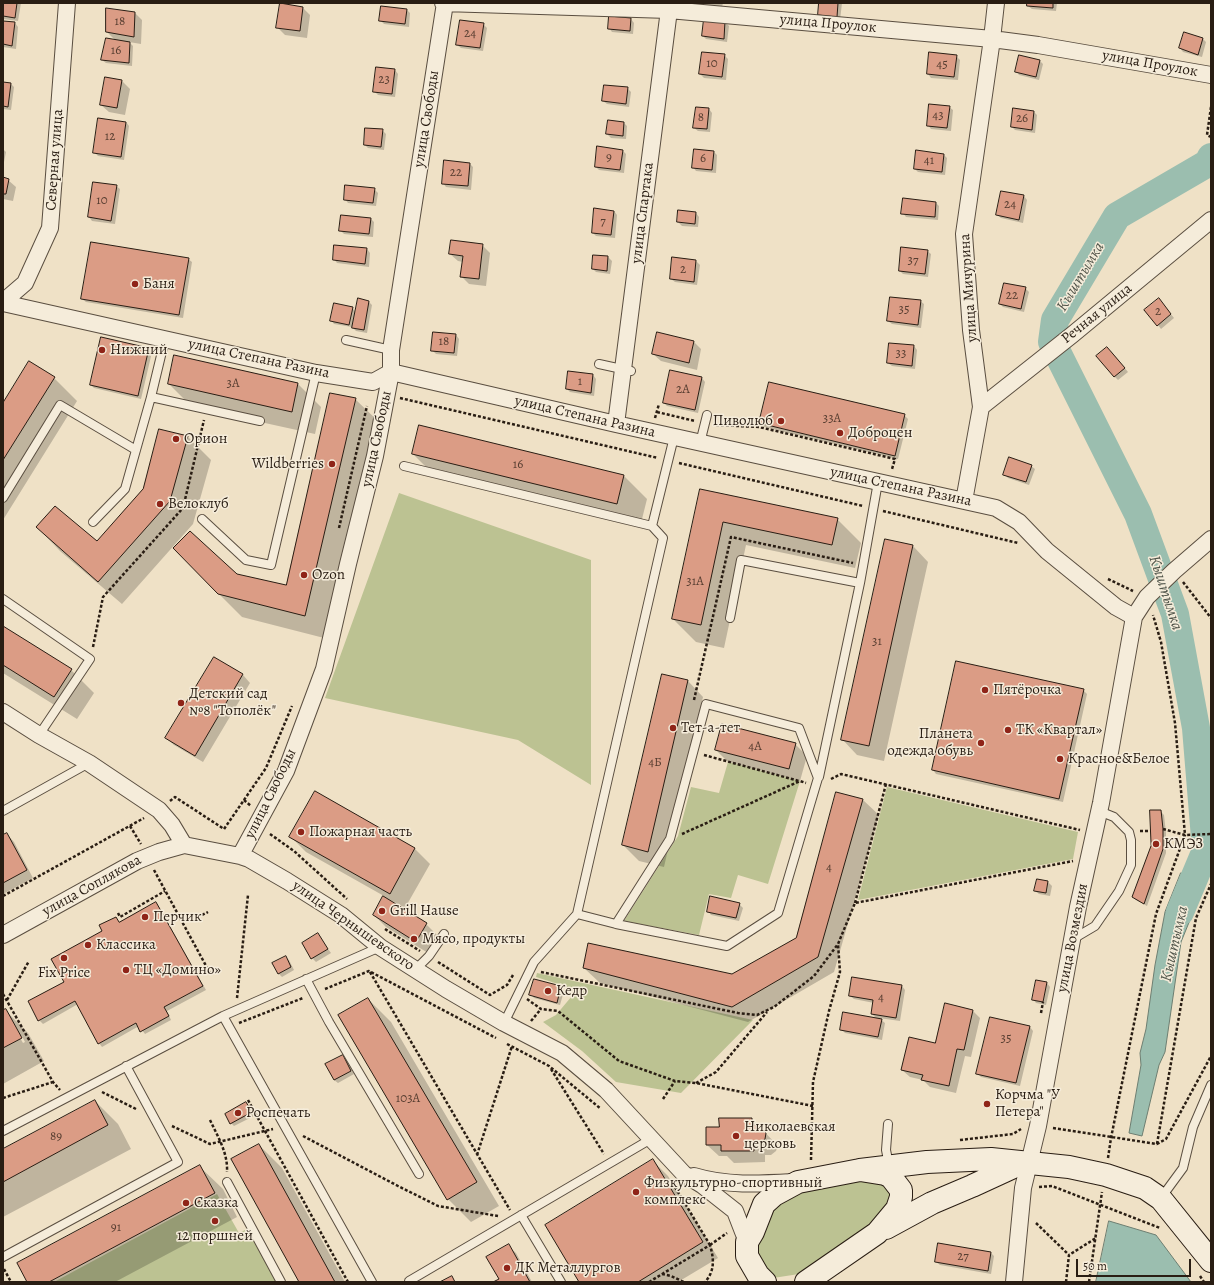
<!DOCTYPE html>
<html>
<head>
<meta charset="utf-8">
<style>
  body { margin:0 }
  #map { position:relative; width:1214px; height:1285px; overflow:hidden; background:#efe1c6; font-family:Alegreya,serif }
  canvas { display:block }
  .frame { position:absolute; inset:0; border:4px solid #291d13; pointer-events:none }
  .scale { position:absolute; left:1076px; top:1259px; width:115px; height:18px; box-sizing:border-box; border:2px solid #291d13; border-top:0; padding-left:5px; font-size:12px; line-height:14px; white-space:nowrap; color:#291d13; -webkit-text-stroke:3px #f5ecda; paint-order:stroke }
</style>
</head>
<body>
<div id="map">
<canvas width="1214" height="1285"></canvas>
<div class="frame"></div>
<div class="scale">50 m</div>
</div>
<script>
const g = document.querySelector('canvas').getContext('2d');
g.lineJoin = 'round';
function paint(path, color) { g.fillStyle = color; g.fill(path, 'evenodd'); }
function stroke(path, color, width, dash) { g.strokeStyle = color; g.lineWidth = width; g.lineCap = dash ? 'butt' : 'round'; g.setLineDash(dash || []); g.stroke(path); }
function write(font, color, halo, rows, align = 'center') {
  g.font = font + ' Alegreya,serif'; g.lineWidth = 3; g.setLineDash([]); g.textBaseline = 'middle'; g.strokeStyle = halo; g.fillStyle = color; for (const [text, x, y, turn = 0] of rows) {
    g.save(); g.translate(x, y); g.rotate((+turn || 0) * Math.PI / 180); g.textAlign = isNaN(turn) ? turn : align; if (halo) g.strokeText(text, 0, 0); g.fillText(text, 0, 0); g.restore();
  }
}
const green = new Path2D(`
  M399,493L591,560V785L518,740L325,698Z
  M728,762L800,781L768,884L738,875L731,898L709,894L699,935L624,921L678,836L691,787L719,793Z
  M887,787L1078,832L1073,859L858,900Z
  M537,973L753,1020L681,1093L616,1082L582,1051L543,1022L556,1015L577,990L536,977Z
  M875,1175L894,1194L887,1213L799,1274L773,1278L759,1258L758,1241L762,1222L790,1192Z
  M217,1194L239,1233L249,1228L278,1282H54Z`);
const water = new Path2D(`
  M1181,873L1204,880L1201,893L1181,942L1165,1052L1159,1065L1142,1136L1129,1133L1141,1065L1140,1053L1146,1029L1155,965L1165,912Z
  M1109,1221L1156,1235L1191,1282H1096Z`);
const shadow = new Path2D(`
  M3,3H21L18,21L3,19Z
  M700,3H723L722,7L702,5Z
  M820,3H842L840,20L822,18L819,14Z
  M1028,3H1057L1056,11L1032,9L1028,6Z
  M303,8L310,15L307,38L285,35L277,27Z
  M407,10L410,13L409,27L384,24L380,20Z
  M135,13L142,20L141,44L129,42L133,46L132,66L106,63L102,60L116,41L107,32Z
  M631,19L634,23L633,34L612,32L609,28Z
  M3,22L15,23L18,27L16,49L3,47Z
  M725,22L729,26L727,42L706,39L703,36Z
  M483,24L487,28L483,51L461,48L457,45Z
  M1203,39L1206,42L1202,57L1183,52L1180,48Z
  M724,55L728,59L726,80L704,78L700,74Z
  M956,56L960,60L958,80L931,78L928,74Z
  M1040,61L1043,64L1039,80L1019,75L1016,71Z
  M395,70L398,74L395,97L378,95L374,91Z
  M106,78L122,81L130,89L125,115L109,112L101,105Z
  M3,83L11,84L14,87L11,110L3,109Z
  M627,88L631,92L629,107L607,104L603,101Z
  M949,107L953,110L951,131L931,129L928,125Z
  M709,109L712,113L710,132L698,131L694,128Z
  M1034,112L1037,115L1035,133L1015,130L1012,127Z
  M126,122L129,126L124,160L98,156L94,152Z
  M624,123L627,126L626,139L611,138L607,134Z
  M382,130L386,134L384,150L368,148L365,145Z
  M3,149L6,152L3,167Z
  M622,150L626,154L624,173L599,170L596,167Z
  M695,150L714,152L717,155L716,173L696,171L693,167Z
  M944,155L947,158L945,175L918,172L915,169Z
  M470,164L473,167L471,190L446,187L443,183Z
  M3,178L8,180L16,187L13,201L3,199Z
  M94,183L116,186L120,189L115,224L92,221L89,217Z
  M374,189L378,193L376,206L348,203L345,199Z
  M1002,192L1024,196L1027,200L1023,223L1001,218L997,215Z
  M936,203L939,206L938,220L906,217L903,213Z
  M614,211L617,215L615,238L596,236L593,233Z
  M696,213L699,217L698,227L682,226L678,222Z
  M371,219L374,222L373,237L344,234L340,230Z
  M482,245L490,253L486,286L469,284L461,276L463,262L458,261L450,254Z
  M367,249L370,253L369,267L337,263L334,259Z
  M927,251L931,254L928,277L903,274L900,271Z
  M594,256L608,257L612,261L610,274L596,272L593,269Z
  M188,259L192,262L183,318L86,302L82,299Z
  M673,259L696,261L700,265L697,285L675,282L671,279Z
  M1025,288L1029,292L1024,312L1003,307L1000,304Z
  M358,300L369,302L372,305L367,333L356,331L352,327L334,324L331,320L352,308L356,312Z
  M920,301L924,304L921,328L892,324L888,321Z
  M1162,303L1174,318L1161,329L1158,325Z
  M456,335L459,339L457,356L436,354L432,350Z
  M694,342L701,349L697,370L661,361L653,354Z
  M914,346L917,350L915,369L892,366L888,363Z
  M148,348L152,352L141,399L94,388L91,385Z
  M1111,351L1128,372L1118,380L1114,376Z
  M29,363L54,378L77,401L3,520V405Z
  M671,371L702,378L705,382L698,413L667,406L664,403Z
  M593,375L596,379L594,396L570,392L567,389Z
  M169,384H298L321,407L315,434L192,407Z
  M355,399L379,422L328,639L242,617L219,594L237,575L287,586Z
  M904,415L908,419L898,459L764,427L761,423Z
  M188,437L211,460L193,524L122,604L60,551L37,527L97,542L144,489Z
  M413,454L624,476L647,499L640,527L436,477Z
  M1031,466L1035,469L1029,485L1008,478L1004,474Z
  M701,490L837,519L861,543L855,568L746,545L724,648L696,642L673,619Z
  M913,546L928,562L884,761L857,755L842,739Z
  M3,628L71,670L94,693L77,719L3,673Z
  M214,658L243,675L250,683L203,762L174,745L166,738Z
  M663,675L688,681L703,697L664,867L639,861L623,845Z
  M1083,690L1087,694L1063,802L936,774L933,770Z
  M795,744L807,756L800,781L728,762L716,750Z
  M837,793L863,800L879,815L834,972L748,1022L600,983L584,968L732,975L797,938Z
  M1160,811L1164,815L1166,833V853L1147,906L1136,900L1133,897L1152,846Z
  M7,834L14,842L33,878L3,894V836Z
  M290,836L414,848L430,864L405,908L390,900L389,901L426,924L438,936L428,953L386,927L374,915L384,896L306,852Z
  M1038,880L1048,882L1052,886L1050,896L1039,894L1035,891Z
  M156,903L159,907L206,990L167,1011L171,1020L145,1034L139,1026L102,1047L99,1043L78,1004L43,1024L39,1020L65,983L104,931L116,918L120,923Z
  M739,904L743,908L739,921L711,915L708,911Z
  M318,935L331,953L316,962L312,958Z
  M285,957L289,960L294,970L282,977L278,973Z
  M535,980L561,987L564,991L560,1005L534,998L531,994Z
  M1037,981L1047,983L1050,987L1046,1005L1036,1003L1033,999Z
  M902,986L905,990L900,1021L879,1018L885,1023L882,1040L845,1033L841,1029L877,1019L872,1014L874,1003L854,999L850,996Z
  M368,999L391,1022L499,1206L471,1222L448,1199Z
  M5,1010L28,1033L44,1061L3,1084V1011ZM19,1036H22L25,1042L23,1043Z
  M973,1011L980,1018L971,1057L965,1056L956,1093L930,1087L923,1080L910,1077L902,1070L936,1044Z
  M991,1018L1030,1027L1033,1031L1020,1086L981,1077L977,1073Z
  M342,1056L346,1059L354,1074L338,1083L334,1080Z
  M95,1101L118,1124L131,1149L3,1217V1150Z
  M246,1104L254,1116L234,1126L231,1123Z
  M752,1119L778,1146L776,1151L771,1155H765V1162L734,1163L727,1156H719L707,1145L720,1128Z
  M259,1145L282,1168L345,1282H300Z
  M653,1161L668,1176L718,1258L678,1282H580Z
  M199,1166L223,1189L237,1217L115,1282H29Z
  M508,1246L516,1253L532,1282H495L500,1279Z
  M991,1253L994,1256L991,1274L940,1265L936,1262Z`);
const river = new Path2D(`
  M1180,912L1206,850L1196,728L1175,614L1138,514L1052,342L1055,320L1117,216L1208,163L1211,157`);
const building = new Path2D(`
  M3,3H17L15,18L3,16Z
  M280,3L303,7L300,31L276,28Z
  M819,3H838L837,17L818,15Z
  M1027,3H1053V8L1027,6Z
  M381,6L407,9L405,24L379,21Z
  M106,8L135,12L134,37L106,32Z
  M609,16L631,18L630,31L608,29Z
  M704,19L725,21L724,39L702,36Z
  M460,20L484,23L480,48L456,45Z
  M3,21L15,22L12,46L3,44Z
  M1184,32L1203,38L1198,55L1179,48Z
  M106,38L130,42L129,63L101,60Z
  M702,52L725,54L722,77L699,74Z
  M929,52L957,55L954,77L927,74Z
  M1019,55L1040,60L1036,77L1015,72Z
  M376,67L395,69L392,94L373,92Z
  M105,77L122,80L117,108L100,105Z
  M3,82L11,83L8,107L3,106Z
  M604,85L628,87L626,104L602,101Z
  M929,104L950,106L947,128L927,126Z
  M696,107L709,108L707,129L693,128Z
  M1013,108L1034,111L1032,130L1011,127Z
  M98,118L126,122L121,157L93,153Z
  M608,120L624,122L623,136L606,134Z
  M365,128L383,129L381,147L364,145Z
  M597,146L623,150L620,170L595,167Z
  M694,149L714,151L712,170L692,168Z
  M916,150L944,154L942,172L914,169Z
  M444,160L470,163L468,186L442,184Z
  M3,177L9,179L6,194H3Z
  M93,182L117,185L111,221L88,217Z
  M345,185L375,188L373,203L344,200Z
  M1001,191L1024,195L1019,220L996,215Z
  M903,198L936,202L935,217L901,214Z
  M594,208L614,211L611,235L592,233Z
  M678,210L696,212L695,224L677,222Z
  M341,215L371,218L369,234L339,231Z
  M451,240L483,244L479,279L460,277L463,256L449,254Z
  M91,242L189,258L179,315L81,299Z
  M334,245L367,248L365,264L333,260Z
  M901,247L928,250L925,274L899,271Z
  M593,255L608,256L607,271L592,269Z
  M672,257L696,260L694,282L670,279Z
  M1004,283L1026,287L1021,309L999,304Z
  M890,297L921,300L918,325L887,321Z
  M358,298L369,301L364,330L352,328Z
  M1159,298L1171,314L1157,326L1144,310Z
  M334,303L353,307L349,325L330,321Z
  M433,332L456,334L454,353L431,351Z
  M657,332L694,341L689,363L652,354Z
  M101,337L149,348L138,396L90,385Z
  M889,343L914,345L912,366L887,363Z
  M1107,347L1125,368L1114,377L1096,356Z
  M174,355L298,383L292,412L168,384Z
  M29,361L55,377L3,460V403Z
  M670,370L702,377L695,410L663,403Z
  M568,371L593,374L591,393L566,389Z
  M769,382L905,414L895,456L759,423Z
  M330,393L356,398L305,616L218,594L173,548L190,531L237,574L286,585Z
  M419,425L624,475L617,504L412,454Z
  M159,429L188,436L170,501L98,582L36,527L55,506L97,541L143,489Z
  M1009,457L1032,465L1026,482L1003,475Z
  M700,489L838,518L832,545L723,522L701,625L672,619Z
  M885,539L913,545L869,746L841,740Z
  M3,626L72,669L54,697L3,665Z
  M214,657L243,674L195,756L165,738Z
  M956,661L1084,689L1059,799L932,770Z
  M662,674L688,680L648,852L622,845Z
  M722,724L796,743L789,769L715,750Z
  M315,791L415,848L390,894L289,837Z
  M836,792L863,799L818,957L732,1007L583,968L588,943L732,974L796,938Z
  M1150,810H1161L1163,829V849L1144,904L1132,897L1151,846Z
  M7,833L27,870L3,883V835Z
  M1037,879L1048,881L1046,893L1034,891Z
  M383,896L427,923L416,942L373,915Z
  M710,896L740,903L736,918L707,912Z
  M156,902L203,986L164,1007L169,1016L140,1032L136,1023L98,1044L75,1001L38,1021L28,1001L64,982L51,959L102,931L99,925L116,917L119,922Z
  M318,933L328,949L311,959L302,943Z
  M286,956L291,967L278,974L272,963Z
  M852,977L902,985L896,1018L871,1014L873,1000L849,996Z
  M534,979L561,986L557,1003L529,995Z
  M1036,980L1047,982L1043,1002L1032,1000Z
  M368,998L477,1182L447,1200L338,1015Z
  M945,1003L973,1010L964,1050L957,1049L949,1086L921,1080L923,1075L901,1070L909,1037L935,1043Z
  M6,1009L22,1038L3,1048V1010Z
  M843,1012L882,1019L878,1037L840,1030Z
  M990,1017L1030,1026L1016,1083L976,1074Z
  M343,1055L351,1071L334,1080L325,1064Z
  M95,1100L108,1125L3,1182V1149Z
  M246,1102L252,1112L230,1124L225,1114Z
  M719,1118H752V1125H758L766,1133L765,1139L759,1144H754V1151H721V1145H706V1127H719Z
  M259,1144L335,1282H299L231,1159Z
  M653,1159L703,1242L638,1282H579L545,1225Z
  M200,1165L215,1193L49,1282H27L17,1263Z
  M938,1243L991,1252L988,1271L935,1262Z
  M509,1244L530,1282H493L499,1279L486,1257Z
  M452,1276L455,1282H440Z`);
const path = new Path2D(`
  M1211,107L1207,135L1211,137
  M400,398L658,458
  M657,412L695,421
  M655,418L659,404
  M716,425L759,427L895,459L892,469
  M679,463L863,506
  M883,511L1018,543
  M339,528L367,406
  M1108,579L1133,591
  M1183,582L1211,618
  M93,647L103,597L183,508L204,420
  M694,700L731,537L853,563
  M704,755L799,781
  M831,779L841,774L1080,830
  M244,800L251,806
  M170,801L175,797L224,829L266,768L292,706
  M130,826L141,844
  M1163,829L1185,835L1211,834
  M1140,831H1150
  M270,834L294,851L347,899
  M682,834L800,781L806,783
  M154,870L211,975
  M3,896L144,818
  M855,903L886,784
  M118,913L120,917L165,891
  M202,915L208,912
  M385,929L420,951
  M438,962L490,995L507,985L513,975
  M370,972L510,1210
  M541,972L738,1013L757,1015L774,1007L814,976L838,944L855,903L1073,861
  M325,989L369,971L496,1038
  M3,994L53,1082L60,1090
  M237,998L248,895
  M527,999L541,1009L558,1011L619,1061L675,1081L696,1083L813,1106
  M7,1000L29,961
  M1041,1013L1043,1002
  M531,1021L541,1009
  M239,1023L303,998
  M507,1044L549,1066L601,1109
  M551,1069L604,1154
  M696,1083L716,1072L767,1012
  M102,1092L136,1109
  M3,1098L53,1082
  M663,1099L675,1081
  M248,1100L348,1282
  M210,1120C218,1137 228,1153 227,1172
  M172,1126L210,1144L273,1129
  M1053,1128L1157,1144L1166,1139L1211,1056
  M303,1136L398,1186L438,1206L498,1216
  M960,1140L1013,1134L1021,1129
  M1157,1144L1196,918L1211,884
  M477,1155L512,1046
  M1108,1158L1111,1138L1156,914L1185,835L1175,723L1161,642L1153,615
  M811,1160L813,1082L829,1011L840,972L838,944
  M675,1187L710,1245
  M1039,1187L1052,1186L1160,1228
  M1036,1223L1069,1255
  M710,1245L727,1233
  M4,1269L11,1282
  M662,1274L671,1276L684,1282
  M1200,1276L1204,1282
  M649,1282L710,1245C714,1259 715,1271 705,1282
  M1066,1282L1069,1255L1096,1238
  M1089,1282L1102,1192`);
const lane = new Path2D(`
  M165,339L151,397L260,421
  M346,340L391,350
  M599,364L631,371
  M700,443L707,415
  M404,466L652,526L674,437
  M3,498L60,405L136,450
  M202,519L246,560L271,565L316,373
  M93,522L125,489L151,397
  M3,599L90,659L39,735
  M730,618L741,560L860,583
  M819,777L860,583L878,482
  M3,811L89,763
  M577,914L663,538L652,526
  M1073,939L1095,926L1119,891L1131,865V840L1129,832L1114,817L1099,811
  M415,970L429,956L444,934
  M306,979L329,1022L419,1174
  M223,1016L372,1282
  M504,1023L534,962L577,914L616,924L670,839L706,704L799,728L818,778L778,913L727,946L616,924
  M888,1124L886,1150L889,1165
  M3,1131L223,1016L380,947
  M227,1182L281,1282
  M1161,1198L1183,1168L1193,1127L1211,1085
  M521,1215L561,1282
  M3,1257L178,1162L126,1066
  M409,1282V1281L651,1139`);
const street = new Path2D(`
  M443,3L669,10L992,39L1038,45L1211,75
  M3,302L25,283L50,228L67,3
  M3,303L316,373L373,382L391,372L616,424L996,508L1019,522L1047,551L1116,607L1134,617
  M981,407L1072,335L1211,220
  M616,424L669,10L673,3
  M964,501L981,407L971,330L964,234L992,39L996,3
  M3,712L39,735L89,763L159,810L172,825L184,845L240,856L249,859L287,881L341,915L380,947L446,989L504,1023L562,1053L606,1090L684,1174L702,1185L735,1211L747,1242
  M240,856L286,771L324,669L348,564L375,456L391,372V350L445,3
  M3,935L137,861L159,852L184,845
  M694,1176C727,1186 759,1184 794,1182
  M1014,1282L1023,1188L1038,1126L1078,907L1101,803L1134,617L1147,597L1174,571L1211,539`);
const secondary = new Path2D(`
  M860,1170L927,1162L991,1159L1069,1167L1106,1175L1145,1188L1161,1199L1211,1261
  M886,1228L932,1203L972,1186L1022,1163
  M765,1282L758,1275L747,1256V1242L753,1232L764,1204L774,1195L798,1182L860,1170L885,1174L891,1177L901,1190V1197L897,1209L877,1233L806,1282`);
const markers = [
  [135,284,4,"#8f2418"],
  [102,350,4,"#8f2418"],
  [781,421,4,"#8f2418"],
  [840,433,4,"#8f2418"],
  [176,439,4,"#8f2418"],
  [332,464,4,"#8f2418"],
  [160,504,4,"#8f2418"],
  [304,575,4,"#8f2418"],
  [985,690,4,"#8f2418"],
  [181,703,4,"#8f2418"],
  [673,728,4,"#8f2418"],
  [1008,730,4,"#8f2418"],
  [981,743,4,"#8f2418"],
  [1060,759,4,"#8f2418"],
  [301,832,4,"#8f2418"],
  [1156,844,4,"#8f2418"],
  [382,911,4,"#8f2418"],
  [145,917,4,"#8f2418"],
  [414,939,4,"#8f2418"],
  [88,945,4,"#8f2418"],
  [64,958,4,"#8f2418"],
  [126,970,4,"#8f2418"],
  [548,991,4,"#8f2418"],
  [987,1104,4,"#8f2418"],
  [238,1113,4,"#8f2418"],
  [736,1136,4,"#8f2418"],
  [636,1192,4,"#8f2418"],
  [186,1203,4,"#8f2418"],
  [215,1221,4,"#8f2418"],
  [507,1268,4,"#8f2418"]
];
const numberNames = [
  ["18",120,22],
  ["24",470,34],
  ["16",116,51],
  ["10",712,64],
  ["45",942,65],
  ["23",384,80],
  ["43",938,116],
  ["8",701,118],
  ["26",1022,119],
  ["12",110,137],
  ["9",609,158],
  ["6",703,159],
  ["41",929,161],
  ["22",456,173],
  ["10",102,201],
  ["24",1010,205],
  ["7",603,222],
  ["37",913,261],
  ["2",683,270],
  ["22",1012,296],
  ["35",904,310],
  ["2",1158,312],
  ["18",444,342],
  ["33",901,354],
  ["1",580,382],
  ["3А",233,384],
  ["2А",683,390],
  ["33А",832,419],
  ["16",518,465],
  ["31А",695,582],
  ["31",877,642],
  ["4А",755,747],
  ["4Б",655,763],
  ["4",829,868],
  ["4",881,998],
  ["35",1006,1039],
  ["103А",408,1099],
  ["89",56,1137],
  ["91",116,1228],
  ["27",963,1257]
];
const streetNames = [
  ["улица Проулок",828,24,5],
  ["улица Проулок",1150,64,10],
  ["улица Свободы",427,119,-81],
  ["Северная улица",55,160,-86],
  ["улица Спартака",643,213,-83],
  ["улица Мичурина",969,288,-94],
  ["Речная улица",1097,314,-39],
  ["улица Степана Разина",259,359,12],
  ["улица Степана Разина",585,417,13],
  ["улица Свободы",377,439,-78],
  ["улица Степана Разина",901,487,12],
  ["улица Свободы",271,794,-64],
  ["улица Соплякова",92,886,-29],
  ["улица Чернышевского",353,926,35],
  ["улица Возмездия",1073,938,-79]
];
const poiNames = [
  ["Баня",143,284],
  ["Нижний",110,350],
  ["Пиволюб",773,421,"right"],
  ["Доброцен",848,433],
  ["Орион",184,439],
  ["Wildberries",324,464,"right"],
  ["Велоклуб",168,504],
  ["Ozon",312,575],
  ["Пятёрочка",993,690],
  ["Детский сад",189,694],
  ["№8 \"Тополёк\"",189,711],
  ["Тет-а-тет",681,728],
  ["ТК «Квартал»",1016,730],
  ["Планета",973,734,"right"],
  ["одежда обувь",973,751,"right"],
  ["Красное&Белое",1068,759],
  ["Пожарная часть",309,832],
  ["КМЭЗ",1164,844],
  ["Grill Hause",390,911],
  ["Перчик",153,917],
  ["Мясо, продукты",422,939],
  ["Классика",96,945],
  ["ТЦ «Домино»",134,970],
  ["Fix Price",64,973,"center"],
  ["Кедр",556,991],
  ["Корчма \"У",995,1095],
  ["Петера\"",995,1112],
  ["Роспечать",246,1113],
  ["Николаевская",744,1127],
  ["церковь",744,1144],
  ["Физкультурно-спортивный",644,1183],
  ["комплекс",644,1200],
  ["Сказка",194,1203],
  ["12 поршней",215,1236,"center"],
  ["ДК Металлургов",515,1268]
];
const waterNames = [
  ["Кыштымка",1081,277,-59],
  ["Кыштымка",1165,593,72],
  ["Кыштымка",1175,944,-77]
];
paint(green, '#bcc292');
paint(water, '#9bbeaf');
stroke(water, '#6d7e71', 1);
paint(shadow, '#0003');
stroke(river, '#9bbeaf', 28);
paint(building, '#db9c85');
stroke(building, '#291d13', 1);
stroke(lane, '#5a4e40', 10);
stroke(street, '#5a4e40', 18);
stroke(secondary, '#291d13', 24);
stroke(path, '#291d13', 2.5, [3, 2]);
stroke(lane, '#f5ecda', 8);
stroke(street, '#f5ecda', 16);
stroke(secondary, '#f5ecda', 22);
for (const [x, y, r, color] of markers) { const dot = new Path2D(); dot.arc(x, y, r, 0, 2 * Math.PI); g.fillStyle = color; g.fill(dot); stroke(dot, '#f5ecda', 1.5); }
write('13px', '#563d30', null, numberNames);
write('15px', '#291d13', '#f5ecda', streetNames);
write('15px', '#291d13', '#f5ecda', poiNames, 'left');
write('italic 16px', '#51554a', '#f5ecda', waterNames);
</script>
</body>
</html>
